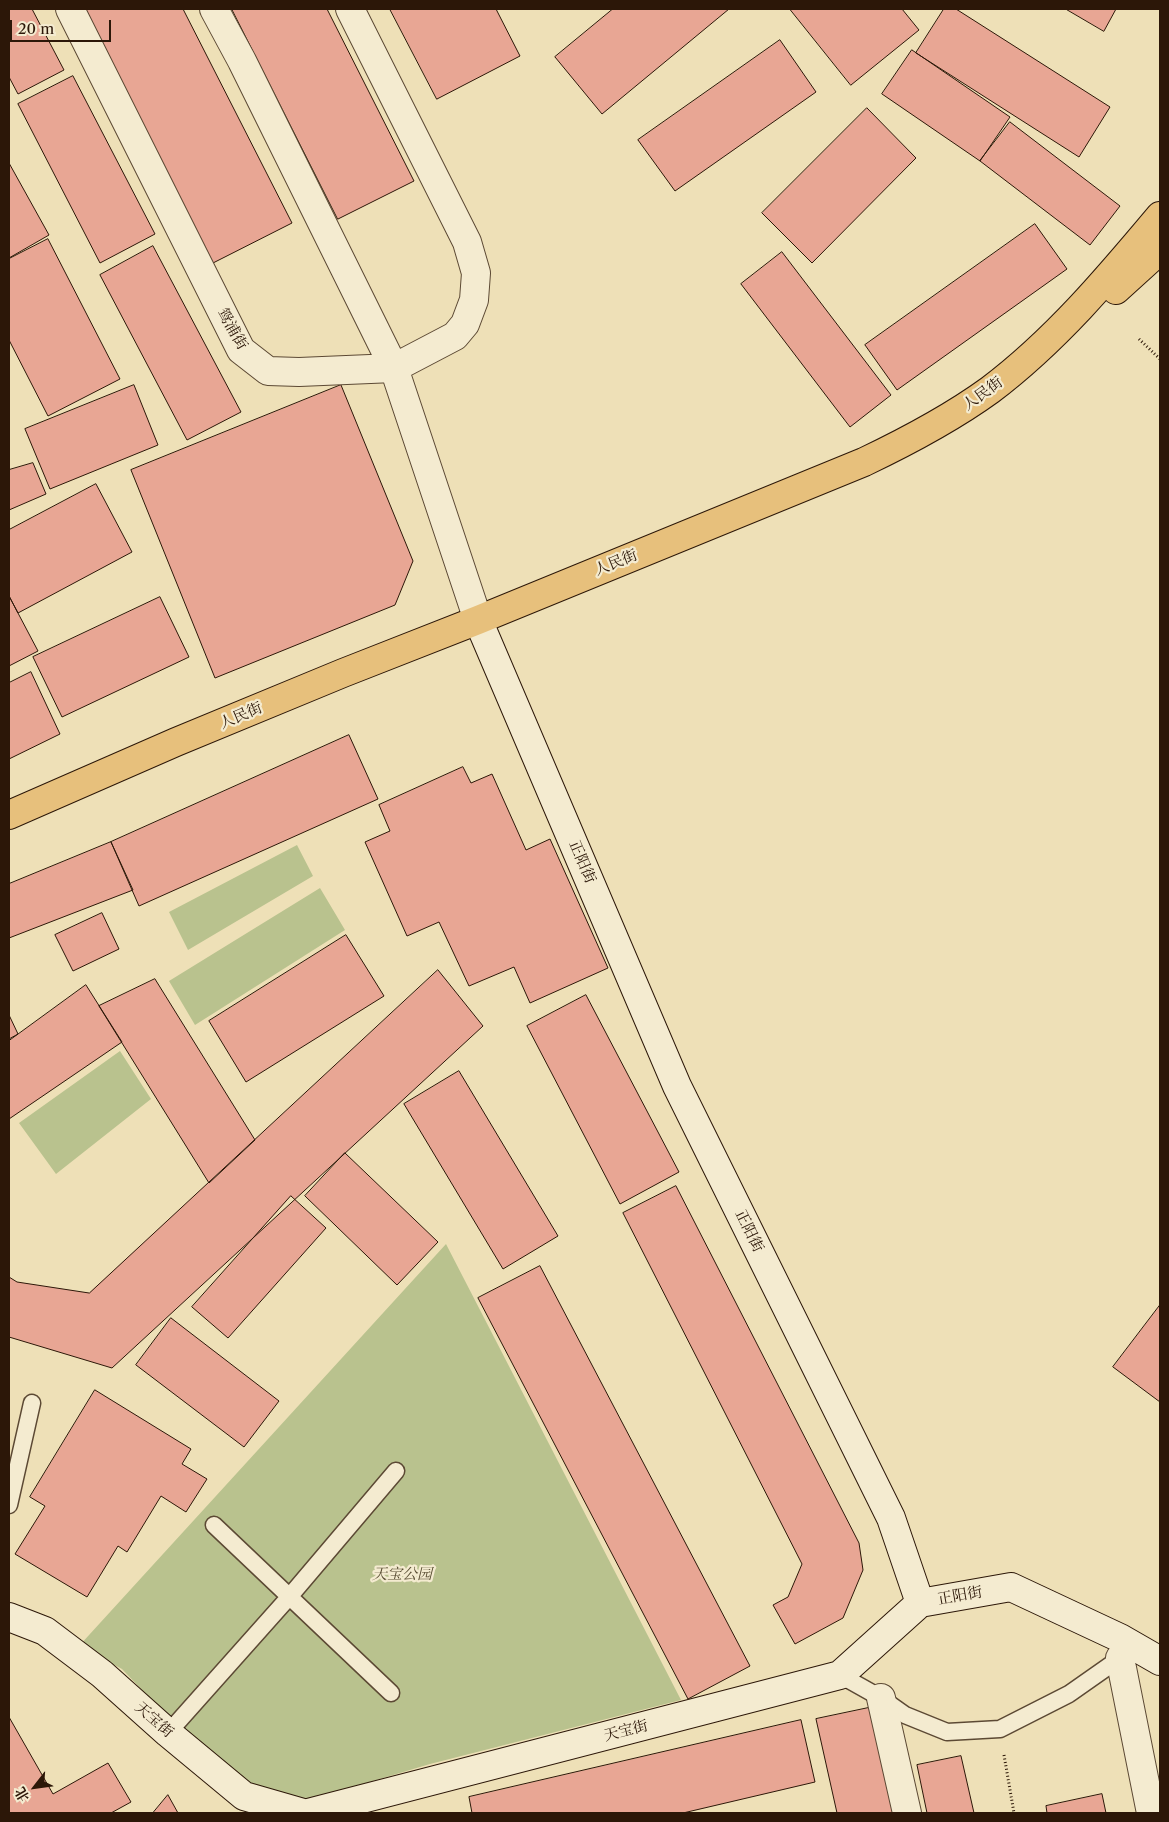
<!DOCTYPE html>
<html>
<head>
<meta charset="utf-8">
<style>
  body { margin:0 }
  #map { position:relative; width:1169px; height:1822px; overflow:hidden; background:#eee0b7; font-family:"Libre Caslon Text","Noto Serif SC",serif }
  canvas { display:block }
  .frame { position:absolute; inset:0; border:10px solid #2c1708; pointer-events:none }
  .north { position:absolute; left:10px; top:1762px; width:50px; height:50px; -webkit-text-stroke:4px #f4ebd0; paint-order:stroke; rotate:240deg; font-size:14px; font-weight:700; line-height:20px; text-align:center; color:#2c1708 }
  .north::after { content:''; display:block; margin:auto; width:18px; height:22px; background:#2c1708; clip-path:polygon(50% 0,100% 100%,50% 72%,0 100%) }
  .scale { position:absolute; left:10px; top:20px; width:101px; height:22px; box-sizing:border-box; border:2px solid #2c1708; border-top:0; padding-left:6px; font-size:15px; line-height:18px; white-space:nowrap; color:#2c1708; -webkit-text-stroke:4px #f4ebd0; paint-order:stroke }
</style>
</head>
<body>
<div id="map">
<canvas width="1169" height="1822"></canvas>
<div class="frame"></div>
<div class="north">北</div>
<div class="scale">20 m</div>
</div>
<script>
const g = document.querySelector('canvas').getContext('2d');
g.lineJoin = 'round';
function paint(path, color) { g.fillStyle = color; g.fill(path, 'evenodd'); }
function stroke(path, color, width, dash) { g.strokeStyle = color; g.lineWidth = width; g.lineCap = dash ? 'butt' : 'round'; g.setLineDash(dash || []); g.stroke(path); }
function write(font, color, halo, rows, align = 'center') {
  g.font = font + ' "Libre Caslon Text","Noto Serif SC",serif'; g.lineWidth = 4.5; g.setLineDash([]); g.textBaseline = 'middle'; g.strokeStyle = halo; g.fillStyle = color; for (const [text, x, y, turn = 0] of rows) {
    g.save(); g.translate(x, y); g.rotate((+turn || 0) * Math.PI / 180); g.textAlign = isNaN(turn) ? turn : align; if (halo) g.strokeText(text, 0, 0); g.fillText(text, 0, 0); g.restore();
  }
}
const green = new Path2D(`
  M297,845L313,876L188,950L169,912Z
  M320,888L345,930L195,1025L169,981Z
  M120,1051L151,1099L56,1174L19,1123Z
  M446,1244L681,1700L430,1764L306,1801L247,1784L185,1735L122,1669L79,1646Z`);
const building = new Path2D(`
  M9,9H32L64,70L18,94L9,77Z
  M85,9H183L292,223L213,263Z
  M232,9H327L414,181L338,219Z
  M390,9H496L520,56L437,99Z
  M613,9H729L602,114L555,57Z
  M790,9H902L919,30L851,85Z
  M944,9H956L1110,107L1079,157L916,53Z
  M1066,9H1116L1104,31Z
  M780,40L816,92L675,191L638,140Z
  M912,50L1010,117L980,161L882,94Z
  M73,76L155,234L100,263L18,104Z
  M867,108L916,158L812,263L762,213Z
  M1010,122L1120,206L1090,245L980,161Z
  M9,163L49,235L9,258Z
  M1035,224L1067,269L897,390L865,345Z
  M48,239L120,379L48,416L9,340V259Z
  M153,246L241,412L187,440L100,275Z
  M782,252L891,395L850,427L741,284Z
  M134,385L158,445L50,489L25,429Z
  M341,385L413,561L395,605L215,678L131,470Z
  M33,463L46,494L9,510V470Z
  M96,484L132,552L18,613L9,596V530Z
  M9,596L38,651L9,666Z
  M160,597L189,657L62,717L33,657Z
  M31,672L60,734L9,759V683Z
  M349,735L378,799L139,906L111,842Z
  M463,767L471,783L492,774L526,850L550,839L608,968L530,1003L514,967L469,986L439,922L407,936L365,842L390,831L379,805Z
  M111,842L133,890L9,938V884Z
  M102,913L119,949L73,971L55,935Z
  M346,935L384,996L246,1082L209,1021Z
  M438,970L483,1026L112,1368L9,1337V1277L17,1282L89,1293Z
  M155,979L255,1140L209,1183L99,1006Z
  M86,985L122,1042L9,1119V1041Z
  M586,995L679,1172L620,1204L527,1026Z
  M9,1015L18,1034L9,1039Z
  M459,1071L558,1236L503,1269L404,1104Z
  M345,1153L438,1242L397,1285L305,1196Z
  M676,1186L859,1543L863,1570L843,1618L795,1644L773,1605L788,1597L802,1564L623,1213Z
  M291,1196L326,1228L228,1338L192,1307Z
  M540,1266L750,1666L688,1699L478,1298Z
  M1160,1305V1402L1113,1367Z
  M171,1318L279,1401L244,1447L136,1365Z
  M95,1390L191,1449L182,1464L207,1479L186,1512L161,1496L127,1552L118,1546L87,1597L15,1554L45,1506L30,1497Z
  M873,1707L895,1813H837L816,1719Z
  M9,1717L53,1794L108,1763L131,1802L111,1813H9Z
  M801,1720L815,1782L683,1813H472L469,1797Z
  M961,1756L974,1813H927L917,1765Z
  M1102,1794L1106,1813H1047L1046,1806Z
  M168,1795L178,1813H153Z`);
const path = new Path2D(`
  M1139,339L1160,359
  M1004,1755L1014,1813`);
const lane = new Path2D(`
  M9,1505L32,1403
  M214,1525L391,1693
  M840,1675L881,1698L905,1715L947,1732L1000,1729L1069,1694L1126,1654
  M168,1733L290,1596L396,1471`);
const street = new Path2D(`
  M70,9L241,350L268,371L299,372L394,368L478,620
  M214,9L242,61L394,368L455,336L465,324L474,300L476,273L467,242L350,9
  M1120,1658L1151,1813
  M881,1698L907,1813`);
const secondary = new Path2D(`
  M478,620L677,1086L891,1518L920,1603L1011,1587L1120,1638L1160,1661
  M9,1617L45,1631L102,1674L168,1733L244,1796L303,1813
  M308,1813L840,1675L920,1603`);
const primary = new Path2D(`
  M1116,290L1160,250
  M9,815L176,742L343,673L478,620L864,462C908,441 950,419 990,390C1055,341 1108,278 1160,216`);
const streetNames = [
  ["鸳浦街",232,329,60],
  ["人民街",983,394,-36],
  ["人民街",616,563,-22],
  ["人民街",241,716,-23],
  ["正阳街",582,862,67],
  ["正阳街",749,1231,64],
  ["正阳街",960,1596,-10],
  ["天宝街",154,1720,41],
  ["天宝街",626,1731,-14]
];
const parkNames = [
  ["天宝公园",402,1575]
];
paint(green, '#b9c28e');
paint(building, '#e8a694');
stroke(building, '#2c1708', 1);
stroke(lane, '#5c4934', 19);
stroke(street, '#5c4934', 30);
stroke(secondary, '#2c1708', 30);
stroke(primary, '#2c1708', 30);
stroke(path, '#2c1708', 3, [1, 2.5]);
stroke(lane, '#f4ebd0', 16);
stroke(street, '#f4ebd0', 28);
stroke(secondary, '#f4ebd0', 28);
stroke(primary, '#e7c07c', 28);
write('15px', '#2c1708', '#f4ebd0', streetNames);
write('italic 15px', '#564a30', '#f4ebd0', parkNames);
</script>
</body>
</html>
